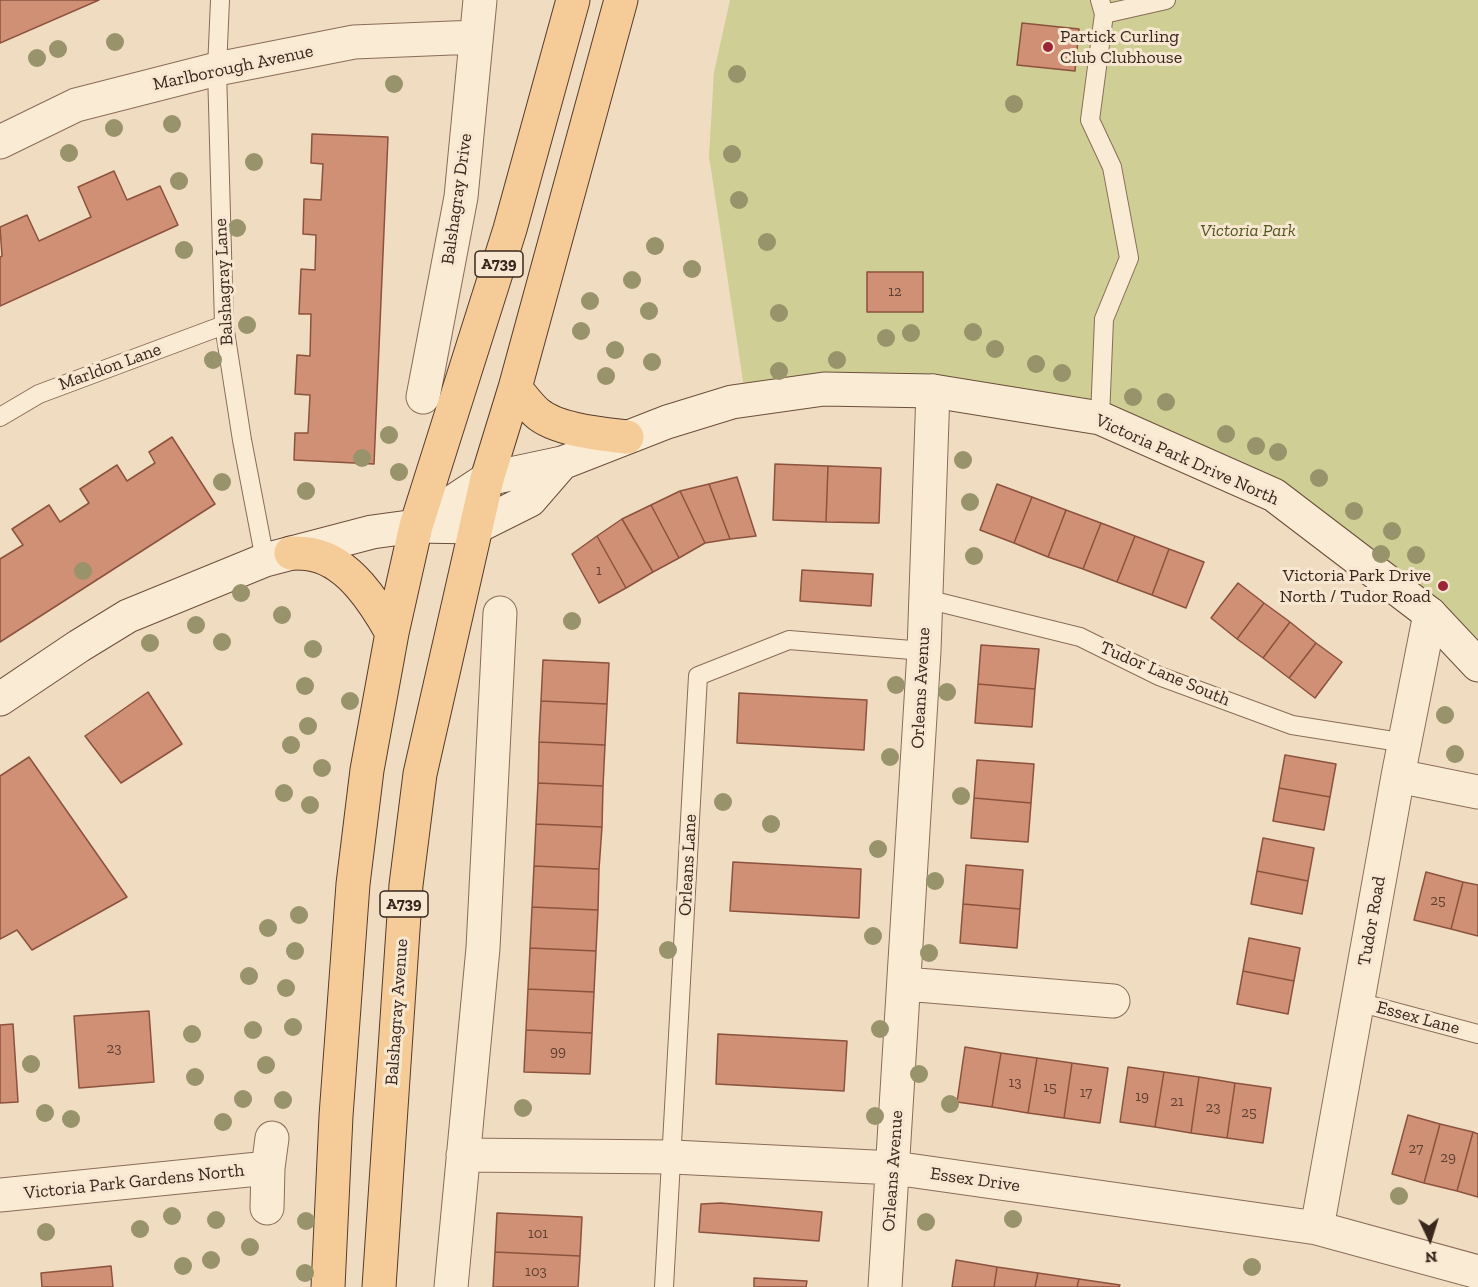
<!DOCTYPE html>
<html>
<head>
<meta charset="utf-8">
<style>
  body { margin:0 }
  #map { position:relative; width:1478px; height:1287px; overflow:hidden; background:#f0dcc1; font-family:"Zilla Slab",serif }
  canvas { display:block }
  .north { position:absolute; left:1400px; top:1209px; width:60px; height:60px; -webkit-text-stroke:4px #f7e7d1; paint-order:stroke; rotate:176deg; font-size:16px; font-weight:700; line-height:24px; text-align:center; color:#39271d }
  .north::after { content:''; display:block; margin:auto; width:21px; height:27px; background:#39271d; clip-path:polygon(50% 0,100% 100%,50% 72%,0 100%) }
</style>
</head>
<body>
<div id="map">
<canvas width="1478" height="1287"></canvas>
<div class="north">N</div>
</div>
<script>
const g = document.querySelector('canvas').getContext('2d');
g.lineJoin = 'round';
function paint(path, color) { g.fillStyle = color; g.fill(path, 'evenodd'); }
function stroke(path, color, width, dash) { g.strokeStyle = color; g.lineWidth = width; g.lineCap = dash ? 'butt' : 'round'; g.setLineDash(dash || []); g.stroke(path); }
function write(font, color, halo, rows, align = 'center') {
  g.font = font + ' "Zilla Slab",serif'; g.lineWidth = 6; g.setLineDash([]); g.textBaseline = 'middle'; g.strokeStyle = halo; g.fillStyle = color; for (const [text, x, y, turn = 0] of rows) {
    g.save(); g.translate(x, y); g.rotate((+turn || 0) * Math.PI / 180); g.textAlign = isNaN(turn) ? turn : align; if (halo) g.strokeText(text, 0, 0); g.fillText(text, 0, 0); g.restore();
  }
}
const green = new Path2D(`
  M730,0H1478V665L1274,495L1100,418L745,394L709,156L714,72Z`);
const building = new Path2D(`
  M0,0H99L0,43Z
  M1022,23L1079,29L1075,71L1017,65Z
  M312,134L388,137L374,464L294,460L295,433H308L310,395L295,394L297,355L310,356L311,314H299L301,269L315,270L316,235L303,234L304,199L321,200L323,164L311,163Z
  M114,171L127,200L160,186L178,225L0,306V257L2,256L0,227L27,215L39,241L91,217L78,187Z
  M867,272H923V312H867Z
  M172,437L215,504L0,642V559L23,545L12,529L49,505L60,522L89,503L80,489L117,465L127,481L155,463L149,452Z
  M775,464L828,466L826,522L773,520Z
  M828,466L881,468L879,523L826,522Z
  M737,477L756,536L730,539L709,484Z
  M709,484L730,539L705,543L680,491Z
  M997,484L1032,497L1014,543L980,530Z
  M680,491L705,543L679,558L651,505Z
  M1032,497L1066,510L1048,557L1014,543Z
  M651,505L679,558L653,572L622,519Z
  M1066,510L1101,523L1083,569L1048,557Z
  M622,519L653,572L626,588L597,536Z
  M1101,523L1135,536L1117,582L1083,569Z
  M597,536L626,588L599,603L572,554Z
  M1135,536L1169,549L1152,595L1117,582Z
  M1169,549L1204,562L1186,608L1152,595Z
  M802,570L873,574L871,606L800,601Z
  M1238,583L1264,603L1237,639L1211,618Z
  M1264,603L1290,622L1263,658L1237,639Z
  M1290,622L1316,643L1289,678L1263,658Z
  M1316,643L1342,662L1315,698L1289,678Z
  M981,645L1039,649L1035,689L978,684Z
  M543,660L609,663L607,704L541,701Z
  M978,684L1035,689L1032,727L975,723Z
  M148,692L182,744L121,783L85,736Z
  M739,693L867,700L864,750L737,743Z
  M541,701L607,704L605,745L539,742Z
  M539,742L605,745L603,786L538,783Z
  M1285,755L1336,764L1330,797L1279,788Z
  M29,757L127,897L32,950L17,930L0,939V776Z
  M977,760L1034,764L1031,803L974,798Z
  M538,783L603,786L602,827L536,824Z
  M1279,788L1330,797L1324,830L1273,821Z
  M974,798L1031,803L1028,842L971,838Z
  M536,824L602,827L599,869L534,866Z
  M1263,838L1314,848L1308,881L1257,871Z
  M733,862L861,869L859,918L730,911Z
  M966,865L1023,870L1020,909L963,904Z
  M534,866L599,869L598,910L532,907Z
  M1257,871L1308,881L1302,914L1251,904Z
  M1426,872L1463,882L1451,929L1414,920Z
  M1463,882L1478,885V936L1451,929Z
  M963,904L1020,909L1017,948L960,943Z
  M532,907L598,910L596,951L530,948Z
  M1249,938L1300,948L1294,981L1243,971Z
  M530,948L596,951L594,992L528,989Z
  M1243,971L1294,981L1288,1014L1237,1004Z
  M528,989L594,992L592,1033L526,1030Z
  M149,1011L154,1082L79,1088L74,1016Z
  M13,1024L18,1102L0,1103V1025Z
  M526,1030L592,1033L590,1074L524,1072Z
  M718,1034L847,1041L844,1091L716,1084Z
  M965,1047L1001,1053L992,1107L957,1102Z
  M1001,1053L1037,1058L1028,1113L992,1107Z
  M1037,1058L1072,1063L1064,1118L1028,1113Z
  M1072,1063L1108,1068L1100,1123L1064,1118Z
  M1128,1067L1164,1072L1155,1127L1120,1122Z
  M1164,1072L1199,1077L1191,1133L1155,1127Z
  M1199,1077L1235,1083L1227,1138L1191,1133Z
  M1235,1083L1271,1088L1263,1143L1227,1138Z
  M1408,1115L1440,1124L1424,1183L1392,1174Z
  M1440,1124L1473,1132L1457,1191L1424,1183Z
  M1473,1132L1478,1134V1197L1457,1191Z
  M721,1203L822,1212L819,1241L699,1232L701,1204Z
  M497,1213L582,1217L580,1256L495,1252Z
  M495,1252L580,1256L578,1287H493Z
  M956,1260L997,1267L994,1287H952Z
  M111,1266L113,1287H42L41,1273Z
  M997,1267L1038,1273L1035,1287H994Z
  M1038,1273L1079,1279L1077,1287H1035Z
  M754,1278L807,1281L806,1287H754Z
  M1079,1279L1120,1285L1119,1287H1077Z`);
const lane = new Path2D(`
  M220,0L217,69L224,325L242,440L265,560
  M1100,0L1104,14L1090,120L1112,167L1129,258L1104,319L1100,418
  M1104,14L1166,0
  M0,417L39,394L224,325
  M926,599L1080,637L1159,676L1292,725L1406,743
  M1358,1002L1478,1034
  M664,1287L698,676L789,640L924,651`);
const street = new Path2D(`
  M0,142L76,105L217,69L354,42L476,37
  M423,397L461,197L480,0
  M1398,776L1478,792
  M905,984L1113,1001
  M463,1155L673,1157L894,1168L1317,1228L1478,1272
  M0,1195L268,1168
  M267,1208L268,1168L272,1138
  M1317,1228L1398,776L1430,614
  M451,1287L483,948L500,613
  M885,1287L924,651L933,391`);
const secondary = new Path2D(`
  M416,526L487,479L562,463L667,422L732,402L824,389L933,391L1100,418L1274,495L1430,614L1478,665
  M0,699L79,646L128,616L177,596L265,560L372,532L416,526L476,527L530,500L562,463`);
const primary = new Path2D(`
  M515,388C522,396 529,406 537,413C556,430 602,434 627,437
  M291,553C299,553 307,553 314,555C350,563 375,603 392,633
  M328,1287L336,1116L353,884L367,770L392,633L416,526L510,229L573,0
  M379,1287L406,885L420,774L487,479L515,388L621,0`);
const trees = [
  [115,42],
  [58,49],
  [37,58],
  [737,74],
  [394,84],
  [1014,104],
  [172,124],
  [114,128],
  [69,153],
  [732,154],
  [254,162],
  [179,181],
  [739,200],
  [237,228],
  [767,242],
  [655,246],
  [184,250],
  [692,269],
  [632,280],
  [590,301],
  [649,311],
  [779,313],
  [247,325],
  [581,331],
  [973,332],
  [911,333],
  [886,338],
  [995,349],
  [615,350],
  [213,360],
  [837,360],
  [652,362],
  [1036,364],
  [779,371],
  [1062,373],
  [606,376],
  [1133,397],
  [1166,402],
  [1226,434],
  [389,435],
  [1256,446],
  [1278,452],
  [362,458],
  [963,460],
  [399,472],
  [1319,478],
  [222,482],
  [306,491],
  [970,502],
  [1354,511],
  [1392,531],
  [1381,554],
  [1416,555],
  [974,556],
  [83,571],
  [241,593],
  [282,615],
  [572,621],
  [196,625],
  [222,642],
  [150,643],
  [313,649],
  [896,685],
  [305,686],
  [947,692],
  [350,701],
  [1445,715],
  [308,726],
  [291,745],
  [1455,754],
  [890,757],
  [322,768],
  [284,793],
  [961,796],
  [723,802],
  [310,805],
  [771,824],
  [878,849],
  [935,881],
  [299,915],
  [268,928],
  [873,936],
  [668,950],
  [295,951],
  [929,953],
  [249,976],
  [286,988],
  [293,1027],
  [880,1029],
  [253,1030],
  [192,1034],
  [31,1064],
  [266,1065],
  [919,1074],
  [195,1077],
  [243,1099],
  [283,1100],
  [950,1104],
  [523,1108],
  [45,1113],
  [875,1116],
  [71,1119],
  [223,1122],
  [1399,1196],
  [172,1216],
  [1013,1219],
  [216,1220],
  [306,1221],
  [926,1222],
  [140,1229],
  [46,1232],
  [250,1247],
  [211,1260],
  [183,1266],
  [1252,1267],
  [305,1273]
];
const markers = [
  [1048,47,6,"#9c2535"],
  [1443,586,6,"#9c2535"]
];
const numberNames = [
  ["12",895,292],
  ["1",599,571],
  ["25",1438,901],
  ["23",114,1049],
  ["99",558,1052],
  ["13",1015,1083],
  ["15",1050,1088],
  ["17",1086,1093],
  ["19",1142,1097],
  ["21",1177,1102],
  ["23",1213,1108],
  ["25",1249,1113],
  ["27",1416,1149],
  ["29",1448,1158],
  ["101",538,1234],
  ["103",536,1272]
];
const shields = [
  [499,264,48],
  [404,904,48]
];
const shieldNames = [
  ["A739",499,264],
  ["A739",404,904]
];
const poiNames = [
  ["Partick Curling",1060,37],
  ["Club Clubhouse",1060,58],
  ["Victoria Park Drive",1431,576,"right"],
  ["North / Tudor Road",1431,597,"right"]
];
const streetNames = [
  ["Marlborough Avenue",233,68,-12],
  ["Balshagray Drive",457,199,-82],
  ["Balshagray Lane",224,282,-93],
  ["Marldon Lane",110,367,-20],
  ["Victoria Park Drive North",1187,460,24],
  ["Tudor Lane South",1165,674,23],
  ["Orleans Avenue",921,688,-87],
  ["Orleans Lane",688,865,-87],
  ["Tudor Road",1372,921,-80],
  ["Balshagray Avenue",397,1012,-86],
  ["Essex Lane",1418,1018,15],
  ["Orleans Avenue",893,1171,-86],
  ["Essex Drive",975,1180,8],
  ["Victoria Park Gardens North",134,1182,-6]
];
const parkNames = [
  ["Victoria Park",1248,231]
];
paint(green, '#cfce95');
paint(building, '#d09075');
stroke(building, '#8b523d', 1.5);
stroke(lane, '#8a6c58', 20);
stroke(street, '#8a6c58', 35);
stroke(secondary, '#6c4e3b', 35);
stroke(primary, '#583b2c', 35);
stroke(lane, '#faebd5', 18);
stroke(street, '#faebd5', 33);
stroke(secondary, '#faebd5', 33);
stroke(primary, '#f5cc97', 33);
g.fillStyle = '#98936a';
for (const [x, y] of trees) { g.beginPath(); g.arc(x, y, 9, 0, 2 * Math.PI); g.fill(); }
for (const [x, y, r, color] of markers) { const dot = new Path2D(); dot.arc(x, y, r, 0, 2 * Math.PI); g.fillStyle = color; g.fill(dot); stroke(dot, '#f7e7d1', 2); }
write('15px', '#5f4133', null, numberNames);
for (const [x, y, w] of shields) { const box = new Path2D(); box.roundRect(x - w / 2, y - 13, w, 26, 4.5); g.fillStyle = '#f7e7d1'; g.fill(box); stroke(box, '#39271d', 1.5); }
write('bold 16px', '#39271d', null, shieldNames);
write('18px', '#39271d', '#f7e7d1', poiNames, 'left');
write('18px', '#39271d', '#f7e7d1', streetNames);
write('italic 18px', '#505722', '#f7e7d1', parkNames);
</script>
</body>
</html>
